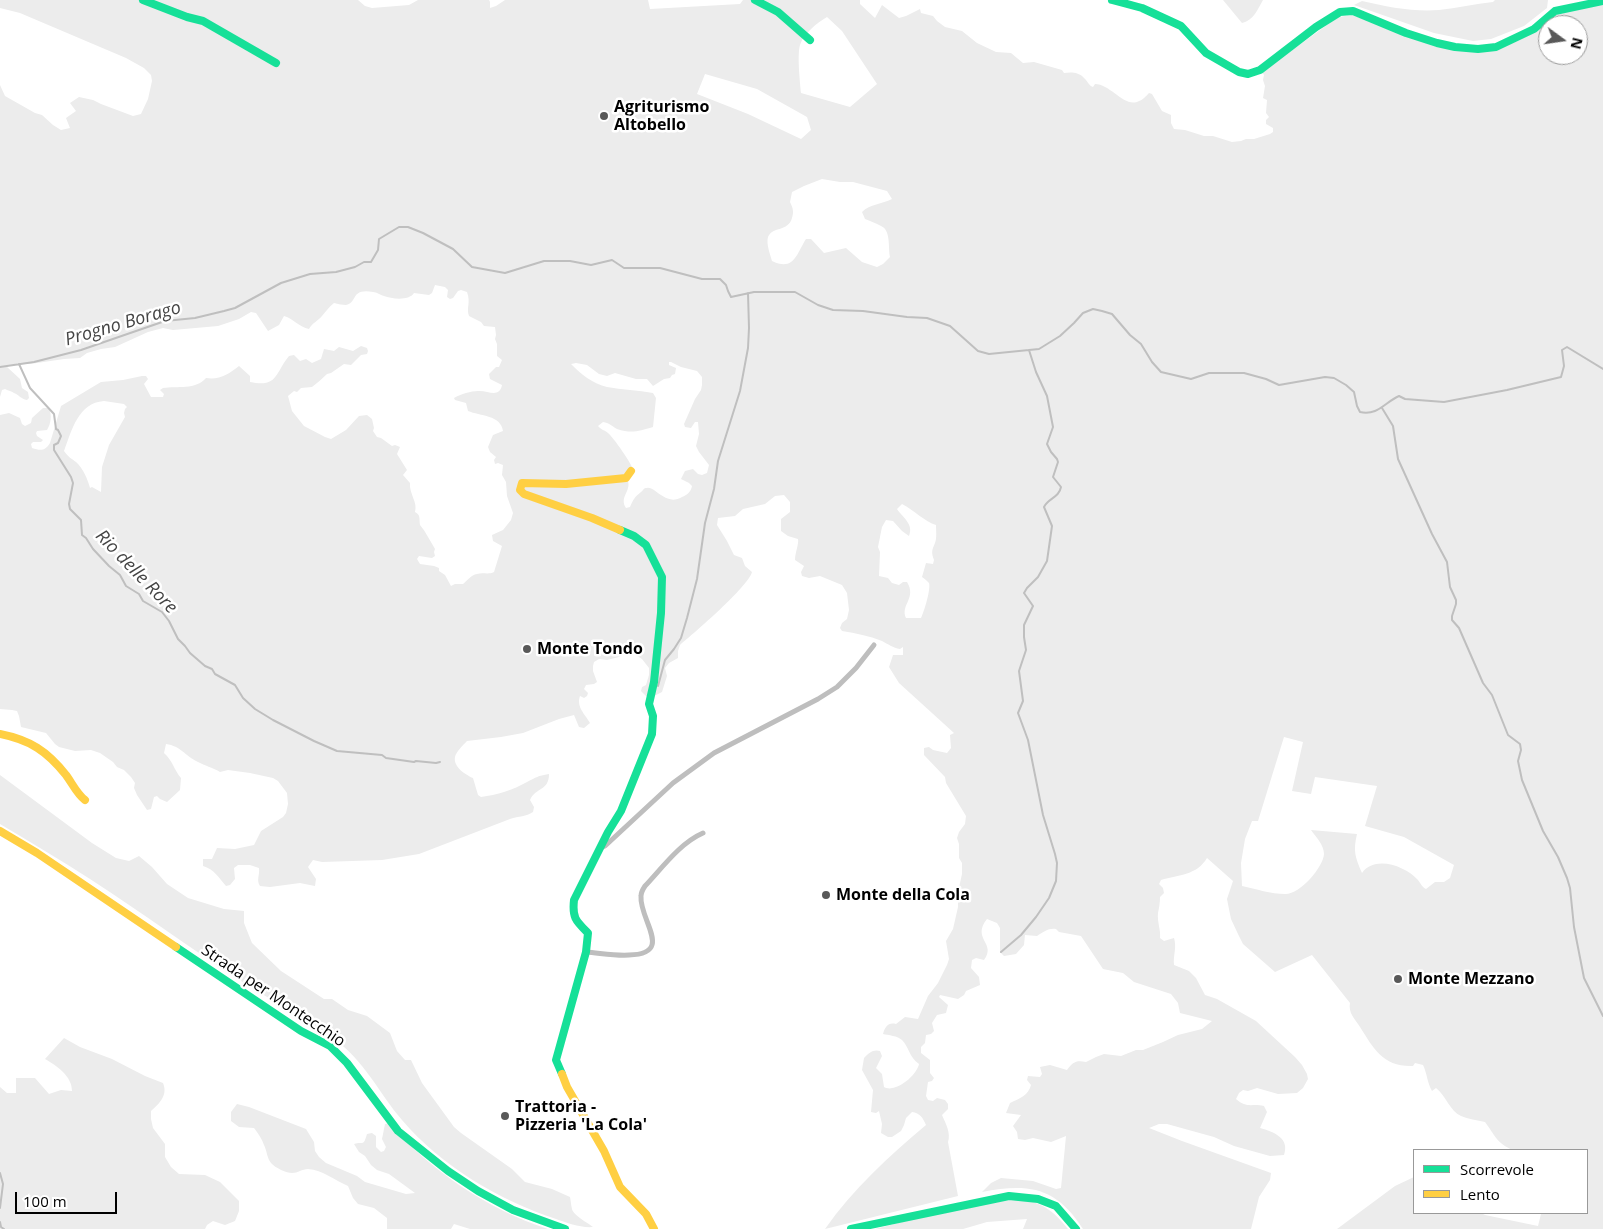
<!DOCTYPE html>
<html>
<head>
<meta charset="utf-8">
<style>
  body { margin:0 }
  #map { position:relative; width:1603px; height:1229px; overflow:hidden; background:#fff; font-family:"Open Sans",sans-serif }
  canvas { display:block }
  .legend { position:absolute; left:1413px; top:1149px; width:175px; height:65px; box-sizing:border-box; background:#fff; border:1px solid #999; margin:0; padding:6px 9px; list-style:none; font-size:15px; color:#000 }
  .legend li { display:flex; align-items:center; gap:10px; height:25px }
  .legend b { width:25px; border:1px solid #999 }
  .north { position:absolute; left:1538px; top:15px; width:50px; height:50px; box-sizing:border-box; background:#fff; border:1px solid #999; border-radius:50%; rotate:104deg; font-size:14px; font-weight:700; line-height:20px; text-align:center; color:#000 }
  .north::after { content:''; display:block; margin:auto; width:18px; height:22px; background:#595959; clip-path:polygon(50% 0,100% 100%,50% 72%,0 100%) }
  .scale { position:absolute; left:15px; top:1192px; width:102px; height:22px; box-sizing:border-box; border:2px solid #000; border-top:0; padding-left:6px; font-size:15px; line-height:18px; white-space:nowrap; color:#000; -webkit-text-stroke:4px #fff; paint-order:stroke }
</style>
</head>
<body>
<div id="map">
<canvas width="1603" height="1229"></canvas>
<ul class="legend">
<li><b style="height:6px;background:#16e098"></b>Scorrevole</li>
<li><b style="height:6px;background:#ffcf43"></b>Lento</li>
</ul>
<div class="north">N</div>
<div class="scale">100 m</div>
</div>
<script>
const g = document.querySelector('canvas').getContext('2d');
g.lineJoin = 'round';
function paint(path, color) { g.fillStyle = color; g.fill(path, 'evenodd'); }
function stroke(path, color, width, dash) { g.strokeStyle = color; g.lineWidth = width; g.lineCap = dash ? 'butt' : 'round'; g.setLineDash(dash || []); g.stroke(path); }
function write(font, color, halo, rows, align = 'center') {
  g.font = font + ' "Open Sans",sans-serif'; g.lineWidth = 5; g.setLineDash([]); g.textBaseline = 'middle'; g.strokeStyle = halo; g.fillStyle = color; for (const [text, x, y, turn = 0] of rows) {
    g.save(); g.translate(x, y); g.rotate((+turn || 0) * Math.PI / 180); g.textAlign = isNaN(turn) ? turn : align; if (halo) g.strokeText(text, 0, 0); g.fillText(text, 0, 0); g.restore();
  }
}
const green = new Path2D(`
  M0,0H358L365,6L372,8L409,5L418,0H489L490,2V8L496,6L505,0H648L650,9L740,4L743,0H860V4L875,18L882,5L899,18L906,16L920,9L921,13L933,16L937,21L945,27L962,31L977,43L996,52L1011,53L1023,63L1034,62L1062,70L1064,73C1071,72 1079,72 1084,78C1088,81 1088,85 1093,87L1095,84C1111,84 1125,109 1139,101C1143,100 1146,96 1149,93L1152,94L1162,111L1171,115V123L1174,129L1185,130L1204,136H1213L1232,142L1241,141L1246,139H1254L1270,134L1273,132V128L1266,124V120L1269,117L1266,113L1267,100L1263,98L1265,86L1263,80L1264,75L1262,72L1338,17L1352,15L1413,37L1483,51L1556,14L1603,4V1229H1337L1395,1186L1414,1177V1213H1481L1485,1215L1538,1226L1541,1214L1536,1213H1587V1150H1513C1496,1143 1495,1135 1485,1122C1477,1120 1468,1119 1461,1116C1450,1111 1446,1096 1436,1088L1432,1091C1427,1082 1427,1073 1423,1065L1415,1063L1413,1066C1383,1067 1374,1049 1360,1027C1355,1019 1348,1013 1350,1003L1312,955L1275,972L1243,944L1238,934L1231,919L1227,899L1233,881L1207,858C1197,875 1179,875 1161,880L1159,884L1163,888L1164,893L1160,897C1160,903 1159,908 1158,913C1157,922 1161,930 1160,938L1164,941L1174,938C1177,948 1173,955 1174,965L1189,971L1196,978L1205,995L1217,999L1256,1021L1295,1057L1302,1065L1307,1074L1308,1079L1303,1088L1297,1093L1278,1094L1257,1088L1248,1091L1243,1090L1239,1093L1236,1099C1247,1109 1252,1103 1264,1106L1267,1112L1260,1128C1274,1132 1290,1138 1284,1155L1270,1156L1234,1146L1214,1137L1167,1124H1159L1149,1128L1182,1141L1271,1173L1270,1180L1259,1197L1251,1229H1083C1056,1187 1029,1183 982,1192L991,1183L1001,1178L1033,1181L1056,1189L1061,1188L1066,1136L1051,1142L1033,1138L1025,1140L1018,1139L1017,1132L1013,1126L1021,1115L1006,1113L1010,1103C1020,1098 1028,1096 1031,1085L1027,1080L1028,1076L1040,1077L1042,1074L1040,1067L1050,1065L1067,1070C1073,1062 1076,1060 1086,1062L1096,1057L1104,1054L1121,1056L1136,1050H1143L1163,1042L1178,1035L1202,1029L1212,1021L1180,1013L1178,1003L1171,994L1134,982L1123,973L1103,969L1081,936L1059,932L1056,929C1048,928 1044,932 1037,936L1025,935L1024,945L1016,954L1004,956L1000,952V928L997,923L987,919C971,939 997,943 984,960L976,958L972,960L971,968L979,977L980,985L966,991L964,995L958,999L940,995L939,997L948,1005L946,1013L937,1015L932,1023L934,1031L931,1034L926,1035L925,1043L921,1047V1053L930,1060V1073L934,1078L932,1081L928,1082L926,1096L928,1100L933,1101L937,1098L945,1100L948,1104V1109L942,1115C946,1124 951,1133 948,1142L958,1196L825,1229C853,1189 889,1156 926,1125C923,1118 920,1113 912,1112L906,1118L904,1125L901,1131L892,1137H888L881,1133L882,1124L879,1111L876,1113L871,1112L873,1090L862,1070L864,1058C869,1053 873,1049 880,1051L882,1056L876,1068L882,1074L884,1087C885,1088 890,1089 892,1088C902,1087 917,1074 919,1064C909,1057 909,1047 902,1040C898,1036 888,1035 883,1034C885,1027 888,1022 896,1024L905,1017L918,1019L928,996L938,983L947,965L949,959L946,941L953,929L958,907V892L962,874V863L959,858V844L957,838L959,832L965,824L966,816L946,783L945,777L924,755V748L929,747L933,750L947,753L951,748L950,735L954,733L899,683L889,667L893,655H903V647L900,649C893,648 888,644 882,641C869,636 856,633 842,631L840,628L842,623L847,619L849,610L847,593L842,585L820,576L809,578L802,576L801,572L804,566L795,560C795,553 799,544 798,539L788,536L781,531V519L790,512V502L784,495L775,496L765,504L743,509L735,516L718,518L717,525L727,541L734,555L742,558L745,566L752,572C748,587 694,633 680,645L678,651V658L669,663L665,668L667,676L662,692L650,698L646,696L641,691L642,687L646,685L649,675V668L642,659L631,652H626L619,657L607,660L599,659L594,662L593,666V671L597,682L594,684L586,685L584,689L588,693L587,696L584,698L580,696C576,707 585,714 590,723L584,728L579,727L574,715L559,719L523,733L501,737L467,741C463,745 456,752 455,757C453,767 466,775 473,778L478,795L481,797C497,795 513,790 527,782C537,777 537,776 549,774C549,791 536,787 530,800L534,807L533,812C526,817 519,816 510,819L419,854L382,860L322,862L313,860L308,867L316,879L315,886L300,883L270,887L260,886C256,880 260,875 259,868L250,865H238L234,868L235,879L230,885L226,886C219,878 214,869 203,866V859H212L217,848L235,849L254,845L261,831L283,817L286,813L288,804L287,793L278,781L273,778L250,773L228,770L220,772C212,767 205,766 198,762C185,756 181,746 166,744L164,753C173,761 174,770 181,778L180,790L167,802L160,799L157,796L154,797L151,809L147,810L137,795L134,788L135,783L131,777L124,770L117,767L113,762L100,753L91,750L75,751L59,747L55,744L46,733L21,727L19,716L17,711L12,710L0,709V415L9,413L20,418L22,424L25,426L31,423L32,418L43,408H49C52,415 51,424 47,430L37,431L36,433L37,436L43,440L41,442H33L31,444L32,448C41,451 45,451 50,443L61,406L101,382L123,380L142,376H146L148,379L144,384L151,397H163L164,394L160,390L163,388C177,386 196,390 206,378C220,380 229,374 239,366L250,376V382C278,388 275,373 289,356L294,355L300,361L306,359L312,363L321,359L324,349L334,351L339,347L353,351L361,346L367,348L368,351L367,354L361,355L351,365L344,364L331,373L327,374C322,379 317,383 312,387L301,388L297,392L294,391L288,396L292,411L304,426L325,437L331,439L346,430L359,416L367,415L372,419L374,428L373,431L377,437L381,438L392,446L395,445L400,447L397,454L407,470L403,475L410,483C409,494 418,502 415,512C421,515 419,519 420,525C426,532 430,541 435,549L434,552L435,556L432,558L419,556L417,559L420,564L434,566L439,568V571L445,575L451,586L455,584H463C467,581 471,575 477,574C483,572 488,575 494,572L502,546L493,541L492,535L503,530L511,520L513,513L507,496L506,482L502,475L503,465L498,463L495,464L494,460L496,457L490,452L488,447L493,435L503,431C501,415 480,416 468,411L466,403L455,400L454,398C461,394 471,391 478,391C488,390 499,399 502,385L490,379L489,374L496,367H499L502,360L497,356V344L495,339L496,335L495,327L484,326L481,322L469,316C466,308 471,303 467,292L461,290L458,291L453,298L450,299L447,297L448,290L445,287L435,285L432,293L429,295L414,293C409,301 392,299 384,296C380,295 377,292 373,292C350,288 358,303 346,305C343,305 338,304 334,303C329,307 326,311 322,316C318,321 312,323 309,329C299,327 294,319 284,316L279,325L268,331L256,313L251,312L239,319L218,326L173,330L163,328L148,332L115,347L101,349L87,353L80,358L64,359L30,364L19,363L6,366L20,379L22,388L28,392L29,398L27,400C21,399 19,395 14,393C11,391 9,391 5,389L2,390L0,397V85L5,96L35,113L42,115L53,125L61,130L70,128L66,118L76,111L70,103L79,97L93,100L101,104L133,116L141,114L148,99L152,81L151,75L144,68L126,58L20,13L0,8ZM827,17L842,31L877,84L850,107L801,93C800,82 797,55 800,45C803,34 817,23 827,17ZM1548,25H1578V55H1548ZM705,74L757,89L807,117L811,130L801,139L748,114L697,94ZM822,179L840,182H853L887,191L892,199C882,204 870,204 862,212L865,219C870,221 876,223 881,226C891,230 888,247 890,257L883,264L877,267L862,262L846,248L824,253L811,239H806C797,253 794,272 772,261C770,254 766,244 768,237C773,226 788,232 792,218C794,212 793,208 790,202L792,192L804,186ZM669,362H671L681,367L697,371L702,377V385L701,390L695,399L684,424L685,427L691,428L695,422H698L699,434L696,446L699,452L709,465L707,473L702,475L698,474L693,469L685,471L681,479L689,483L692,486C691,492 687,495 682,497C666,507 655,486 647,488C643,488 644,490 641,492C634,498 634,498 630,507L626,508C619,497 631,492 628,481C630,477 633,474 633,470C633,465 613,437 608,433C605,430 601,430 598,426L603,422C609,423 612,426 617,429C632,434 639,431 653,427L656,398L653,393C638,390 622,390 607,387C593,384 581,374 571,364L576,363L587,365L599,374L607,376L615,373L636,379H647L653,386L664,379L670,378L672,375L675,374L676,368L669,365ZM104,401L124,404L127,407L125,409L124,413L125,417L109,445L102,467L101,492L92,487L90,488C88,480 83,468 76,462C72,459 68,457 64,451C72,430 78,403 104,401ZM902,504C914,510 925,522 936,525C936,531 937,538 935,543C932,550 931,552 934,560L933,564L926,563L922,577C925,579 927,581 929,583C931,589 924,612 921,618H906C900,605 917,598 907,582H903L899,585L892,583L888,578L879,576L880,552L878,547L882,527L886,520L893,521L902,531L909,536C914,524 903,518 897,509ZM1284,737L1303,742L1292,791L1311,794L1315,777L1377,786L1365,826L1404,837L1454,865L1450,878L1444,882H1435L1426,889C1422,887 1421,884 1418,880C1405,866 1375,855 1362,873C1355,857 1353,851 1357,834L1311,830C1316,837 1324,845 1324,854C1323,868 1299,895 1285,894C1271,894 1256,889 1242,886L1241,863L1245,839L1252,821H1258Z
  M1223,0H1263C1258,9 1253,21 1242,23Z
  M1495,0H1548L1547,8L1524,26L1491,39L1473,41L1434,33L1354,5L1362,1C1387,7 1414,12 1439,10C1457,8 1475,4 1493,2Z
  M0,775L92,843L116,858L129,861L139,856L152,867L167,884L188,898L224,909L244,911V923L252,943L281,971L324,999H332L348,1010L367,1016L390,1033L397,1051L405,1060H411L422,1083L454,1127L461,1133L512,1169L525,1182L552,1189L570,1197C571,1202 571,1205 572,1209C573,1215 588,1223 593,1227C580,1228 568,1223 556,1219C499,1200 441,1166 402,1120C379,1093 364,1060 334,1039C305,1018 272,1001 241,981C190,948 141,912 90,879C61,860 30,842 0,824Z
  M64,1038L80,1047L112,1059L145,1076L163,1083C168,1095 160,1103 151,1111V1119L153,1128L165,1144V1157L171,1167L179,1174L205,1175L220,1182L239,1201V1211L235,1221L225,1225L213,1221L207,1225L205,1229H0V1087L7,1093H16V1078H35L49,1094L61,1090L72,1091C72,1076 57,1066 45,1059Z
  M237,1104L249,1107L306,1129L314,1142L315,1151L319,1157L326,1163L357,1176L365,1182L406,1194L415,1193L389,1174L377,1170L371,1165L365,1156L359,1152L354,1144C364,1141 363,1147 367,1134L372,1133L376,1136V1147L381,1152L384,1151L386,1147L382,1139L385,1124L389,1123C431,1171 487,1209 548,1229H470L454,1224L451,1229H387V1218L374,1208L358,1204L353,1198L348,1186C334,1180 323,1170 308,1169C302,1169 298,1173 292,1173C287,1173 275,1168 271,1163C267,1158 267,1151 264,1145C262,1139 258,1133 254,1128L239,1127L231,1121V1112Z
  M1017,1199C1042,1202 1053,1210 1068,1229H1023L1027,1219L987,1222L963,1229H875C922,1217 969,1205 1017,1199Z`);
const stream = new Path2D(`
  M19,364L30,388L54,414L56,429L58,430L61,436L58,443L54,445V450L71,477L73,483L69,504L70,509L81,520L82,535L86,538L93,549L109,566L120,575L126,586L139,594L143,601L162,612L169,621L178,639L185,646L190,653L205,666L212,669L215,674L235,685L243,698L255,709L273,720L314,741L337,751L382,755L386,758L414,762L416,761L436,763L440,762
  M0,367L34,362L81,350L165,321L195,318L224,311L235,308L281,283L310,274L336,272L355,267L364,262H371L378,250L379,239L399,227H408L423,233L453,249L472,267L505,273L544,261H570L591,265L612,260L624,268H660L702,279H720L726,285L728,291L731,297L754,292H795L818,305L833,310L863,311L907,317L927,318L950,326L978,351L989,354L1039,349L1060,336L1074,323L1083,313L1093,309L1102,311L1112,314L1130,335L1141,344L1152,362L1161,372L1191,379L1209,373H1244L1266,379L1279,385L1325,377L1334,378L1346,385L1354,392L1357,406L1360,412C1378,416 1385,402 1399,396L1405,399L1444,402L1507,390L1561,377L1564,366L1562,350L1567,347L1603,369
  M1382,408L1393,426L1398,459L1432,534L1447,562L1450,587L1456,600V604L1452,616V620L1459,628L1483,683L1492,695L1508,735L1520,744L1521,750L1518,761L1522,780L1543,831L1558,857L1567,878L1570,888L1574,927L1584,978L1603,1016
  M658,686L665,660L674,649L681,638L687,618L697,579L705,523L714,489L718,461L740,391L748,348L749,328L748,293
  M1001,952L1021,935L1036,917L1049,898L1056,881L1057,863L1055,854L1043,815L1028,740L1018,713L1023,701L1019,671L1026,650L1024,637V625L1033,606L1024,593L1027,588L1038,577L1047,561L1052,526L1044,507C1048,498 1059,498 1061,487L1053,477L1058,462L1057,459L1051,452L1047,444L1053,427L1047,396L1036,372L1029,350
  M0,1173L3,1184L0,1208
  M0,1222L1,1227L4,1229`);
const street = new Path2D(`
  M600,848L605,846L673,783L714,753L818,699L837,687L856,668L874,645
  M586,952C600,953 615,956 629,955C675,954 639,920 641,896C641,892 643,889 645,886C662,868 680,843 703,833`);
const fast = new Path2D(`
  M143,0L187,17L203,21L276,63
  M755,0L778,12L810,40
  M1112,0L1142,8L1181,26L1206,53L1239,72L1248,74L1260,70L1316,27L1340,12L1353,11L1406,33L1437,43L1455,47L1478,49L1496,47L1534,29L1555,11L1603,1
  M176,947L301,1031L330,1046L347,1063L398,1131L448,1171L478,1191L513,1210L565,1229
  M562,1074L556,1060L586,952L588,933C576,921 572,918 574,900L608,832L621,811L652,734L653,716L649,704L654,682L661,613L662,577L646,545L634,536L620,530
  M851,1229L1009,1196L1038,1199L1056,1206L1076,1229`);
const slow = new Path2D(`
  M620,530L592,518L524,494L520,490L522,483L566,484L626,478L631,471
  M0,734C30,740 47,751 66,775C72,783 77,794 85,800
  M0,831L37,853L176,947
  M562,1074L567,1087L604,1151L620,1187L646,1214L654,1229`);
const markers = [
  [604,116,5,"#595959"],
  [527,649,5,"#595959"],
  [826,895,5,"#595959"],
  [1398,979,5,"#595959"],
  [505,1116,5,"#595959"]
];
const poiNames = [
  ["Agriturismo",614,107],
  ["Altobello",614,125],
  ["Monte Tondo",537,649],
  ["Monte della Cola",836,895],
  ["Monte Mezzano",1408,979],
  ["Trattoria -",515,1107],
  ["Pizzeria 'La Cola'",515,1125]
];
const streetNames = [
  ["Strada per Montecchio",273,996,34]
];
const waterNames = [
  ["Progno Borago",123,324,-16],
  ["Rio delle Rore",136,572,46]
];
paint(green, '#ececec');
stroke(stream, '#bfbfbf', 2);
stroke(street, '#bebebe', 5);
stroke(fast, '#16e098', 8);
stroke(slow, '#ffcf43', 8);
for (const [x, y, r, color] of markers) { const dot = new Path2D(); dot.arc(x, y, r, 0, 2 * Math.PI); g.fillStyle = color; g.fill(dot); stroke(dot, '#fff', 2); }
write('bold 16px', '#000', '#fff', poiNames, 'left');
write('16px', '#000', '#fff', streetNames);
write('italic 18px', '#444', '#fff', waterNames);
</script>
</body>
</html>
